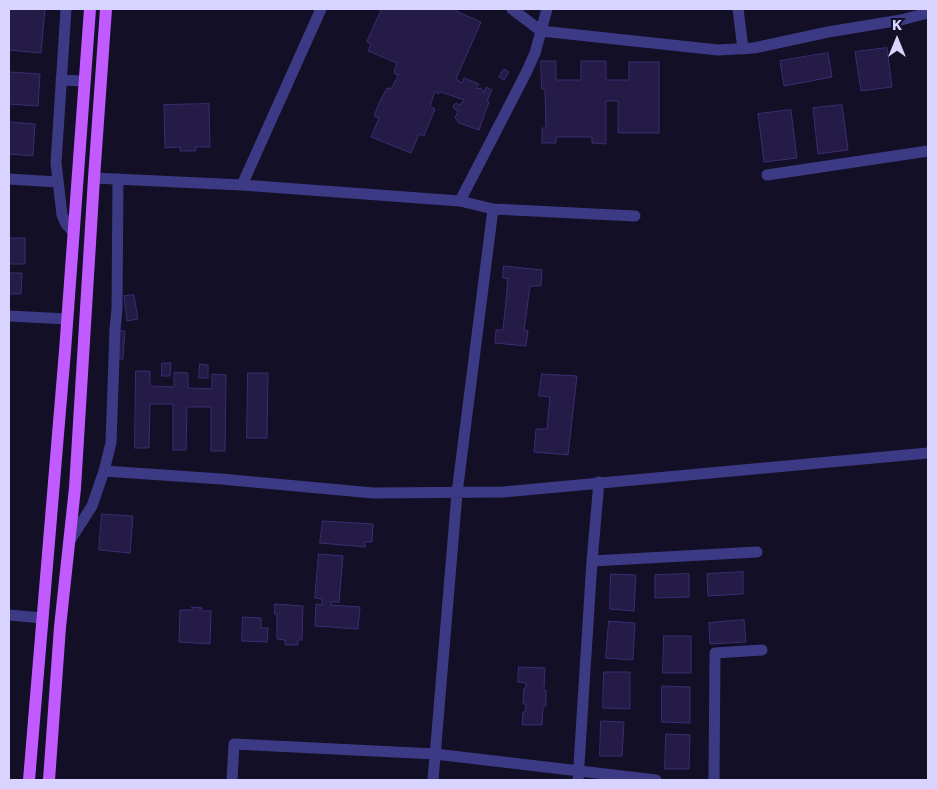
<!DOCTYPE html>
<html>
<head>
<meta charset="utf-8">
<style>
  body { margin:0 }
  #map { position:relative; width:937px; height:789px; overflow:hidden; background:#130f26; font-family:"Golos Text",sans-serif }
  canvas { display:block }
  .frame { position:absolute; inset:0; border:10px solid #d9d4ff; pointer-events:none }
  .north { position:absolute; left:872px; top:15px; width:50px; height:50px; -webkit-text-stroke:4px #130f26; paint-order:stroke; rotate:0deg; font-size:14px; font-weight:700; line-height:20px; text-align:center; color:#d9d4ff }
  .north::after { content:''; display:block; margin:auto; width:18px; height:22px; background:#d9d4ff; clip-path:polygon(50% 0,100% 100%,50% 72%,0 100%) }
</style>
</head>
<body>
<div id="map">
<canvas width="937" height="789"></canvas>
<div class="frame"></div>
<div class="north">K</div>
</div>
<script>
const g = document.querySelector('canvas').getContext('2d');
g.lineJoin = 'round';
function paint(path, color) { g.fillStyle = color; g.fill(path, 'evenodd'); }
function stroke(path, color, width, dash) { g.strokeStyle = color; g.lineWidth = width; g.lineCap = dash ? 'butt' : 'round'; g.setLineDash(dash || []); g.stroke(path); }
const building = new Path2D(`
  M9,9H45L41,53L9,50Z
  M382,9H456V11L481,22L456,79L462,83L464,78L479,84L476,89L481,88L484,93L486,87L492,90L487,101L489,102L479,130L459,123L455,118L458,111L454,109L453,106L456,103L460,105L462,102H464V100L441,92L438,94L435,91L430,106L435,109L424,136L419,134L411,153L371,137L379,118L374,116L379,103L387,88L391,89L399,74L396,75L394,72L397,63L368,51L371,44L367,42Z
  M887,48L892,87L861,91L855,52Z
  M828,53L832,77L784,86L780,61Z
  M541,61H556V80H581V61H606V80H629V62H659V133H618V101H606V144L592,143V137H556V143H542V128H546L545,89H542Z
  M504,69L509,72L504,80L499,77Z
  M9,72L40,74L38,106L9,104Z
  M209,104L210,147H195L196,151H180V147L165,148L164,105Z
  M842,105L848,150L818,154L813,108Z
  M791,110L797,158L764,162L758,114Z
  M9,122L35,124L33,156L9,154Z
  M9,238H25V264H9Z
  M504,266L542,270L541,286H530L524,331H528L526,346L495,343L496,330H503L508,279L503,278Z
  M9,273H22L21,294H9Z
  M134,295L138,319L127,321L124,296Z
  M116,331H125L123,359H115Z
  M162,363H171L170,376H162Z
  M200,364L208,365V378H199Z
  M136,371H150V386L174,387V372L188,373V388L212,389V374L226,375L225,451H211V407H187L186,450H173V404H150L149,448H135Z
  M248,373H268L267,438H247Z
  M542,374L577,376L568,455L534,452L536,429H547L550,397L539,396Z
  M102,514L133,516L130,553L99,550Z
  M323,521L373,524L372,542H365V547L320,543Z
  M319,554L343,556L339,602H331V605L360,607L358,629L315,626L316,604L322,605V599L315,598Z
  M743,572V594L708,596L707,574Z
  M611,574L636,575L634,611L610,609Z
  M689,574V597L655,598V575Z
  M275,604L303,606L302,640H298V645H285V640L277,639V614H275Z
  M192,607L202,608V611H211L210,644L179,642L180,610H192Z
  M243,617L261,618V628H268L267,642L242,641Z
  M744,620L746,642L710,644L709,623Z
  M609,621L635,623L633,660L606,658Z
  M664,636H691V673H663Z
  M519,667L545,668L544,690H546V706H543L542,725H522L523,712H525L526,704H523L524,688H526V683L518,682Z
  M604,672H630V709L603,708Z
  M662,686L690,687V723L662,722Z
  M601,721L624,722L622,756H600Z
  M666,734L690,735L689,769H665Z`);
const minor = new Path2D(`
  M66,9L56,163L62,215L66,224L74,233
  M512,9L541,31L718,50L754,48L828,32L901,20L928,13
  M738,9L743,49
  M61,80L85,81
  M767,175L928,151
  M94,178L242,185L460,201L493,209L635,216
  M9,179L57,182
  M242,185L321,9
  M460,201L526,73L535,53L547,9
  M9,316L67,319
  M104,471L221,479L373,493L503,492L928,453
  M69,542L92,506L104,471L111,443L115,329L117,309L118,179
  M592,561L757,552
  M9,615L43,618
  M232,780L234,744L435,754L656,780
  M433,780L457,493L493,209
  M578,780L592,561L599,482
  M714,780L715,653L762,650`);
const major = new Path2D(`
  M29,780L65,351L90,9
  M49,780L60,627L75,488L94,178L106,9`);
paint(building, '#241b47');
stroke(building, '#3b2d73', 1);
stroke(minor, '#3d3a85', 11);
stroke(major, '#c25bff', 12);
</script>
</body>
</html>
